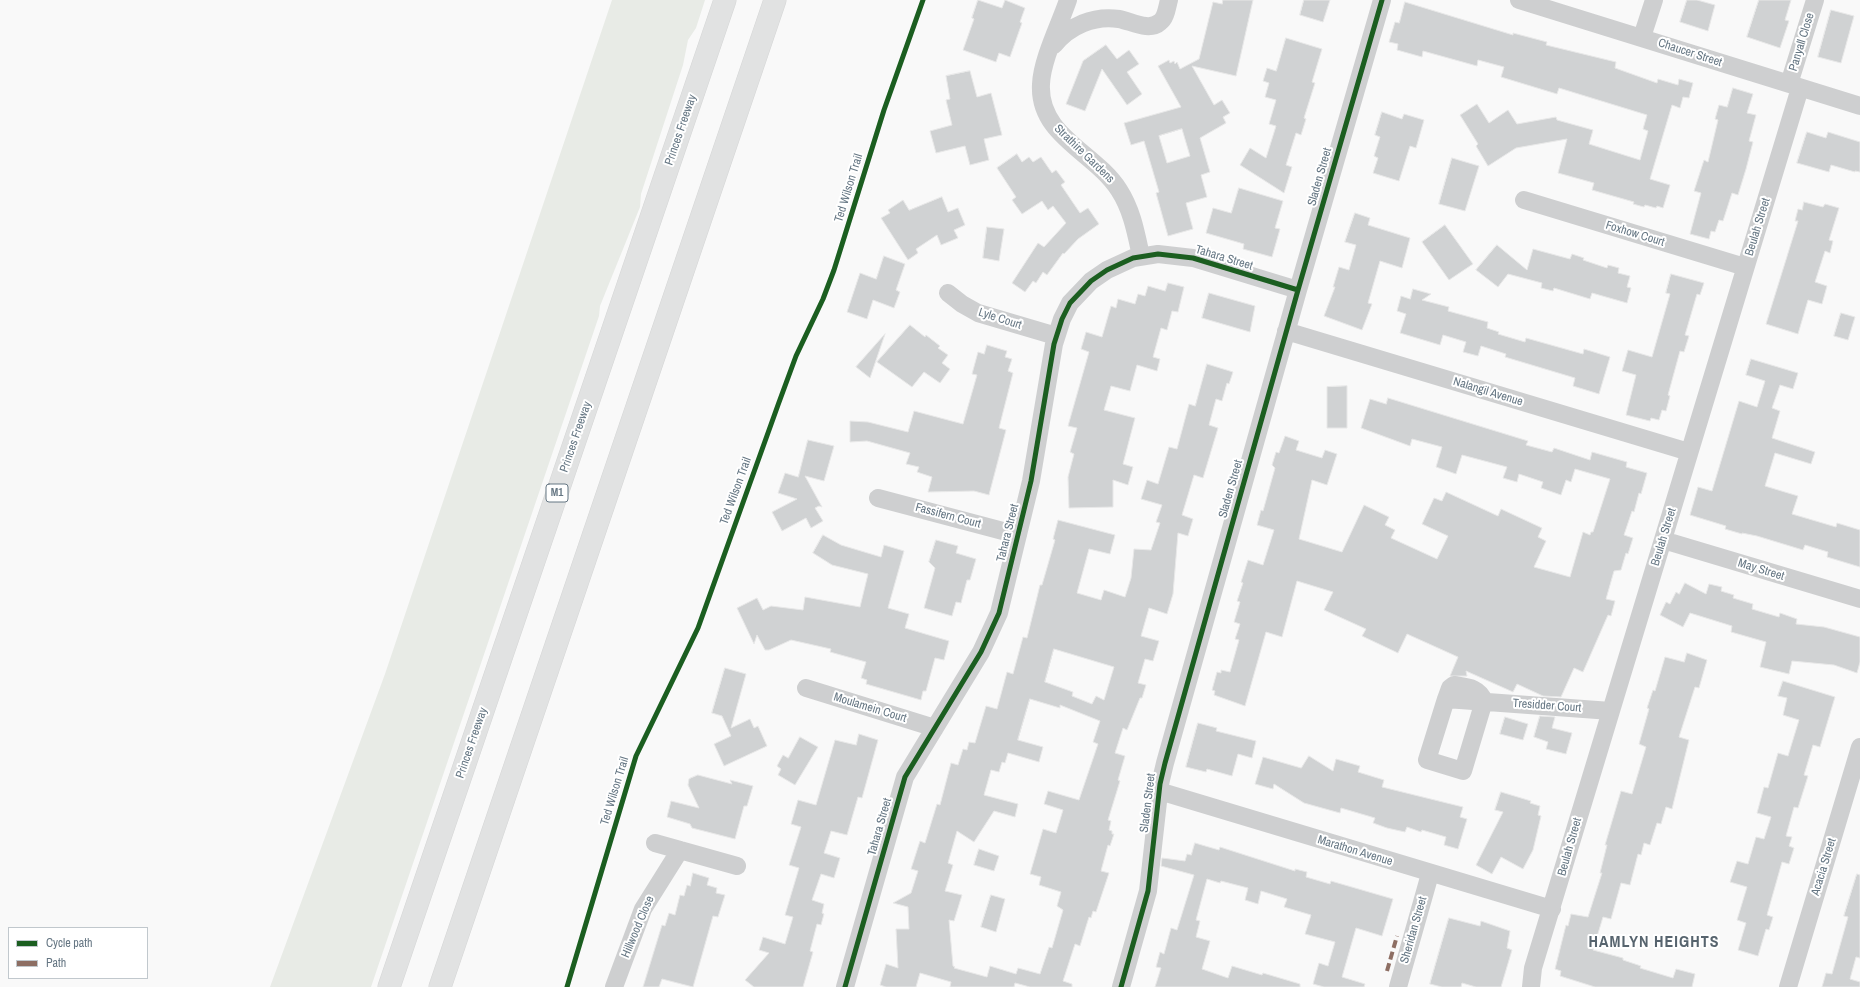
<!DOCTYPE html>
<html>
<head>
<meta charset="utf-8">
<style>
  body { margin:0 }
  #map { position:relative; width:1860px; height:987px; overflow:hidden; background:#f9f9f9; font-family:"Archivo Narrow",sans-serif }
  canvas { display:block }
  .legend { position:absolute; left:8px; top:927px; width:140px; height:52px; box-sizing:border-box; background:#fff; border:1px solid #c1c8cd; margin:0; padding:5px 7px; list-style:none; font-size:12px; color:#657683 }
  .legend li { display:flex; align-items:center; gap:8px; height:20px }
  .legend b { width:20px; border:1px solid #c1c8cd }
</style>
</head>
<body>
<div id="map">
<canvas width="1860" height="987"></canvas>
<ul class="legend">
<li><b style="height:5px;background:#1b5e20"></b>Cycle path</li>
<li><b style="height:5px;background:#8d6e63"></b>Path</li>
</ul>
</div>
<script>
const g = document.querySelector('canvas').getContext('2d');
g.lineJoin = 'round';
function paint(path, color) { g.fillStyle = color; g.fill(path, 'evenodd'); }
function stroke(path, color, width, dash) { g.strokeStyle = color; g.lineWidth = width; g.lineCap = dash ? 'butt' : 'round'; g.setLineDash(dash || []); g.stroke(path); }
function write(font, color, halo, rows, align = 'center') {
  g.font = font + ' "Archivo Narrow",sans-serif'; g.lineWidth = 4; g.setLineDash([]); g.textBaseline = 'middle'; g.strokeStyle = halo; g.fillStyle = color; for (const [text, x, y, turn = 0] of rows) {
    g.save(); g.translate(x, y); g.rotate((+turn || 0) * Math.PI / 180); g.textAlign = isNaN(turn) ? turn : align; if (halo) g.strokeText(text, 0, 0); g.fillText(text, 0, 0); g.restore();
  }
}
const green = new Path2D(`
  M612,0H705L696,28L688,40L683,65L641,194L640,207L600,306L599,316L371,987H270L385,674Z`);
const building = new Path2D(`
  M978,0L1002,8L1005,0L1025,8L1020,22L1022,23L1010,57L999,53L996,62L963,50L974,19L972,18Z
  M1223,0H1253L1236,76L1192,66L1214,105L1222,100L1230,113L1223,117L1226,123L1200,138L1210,172L1201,175L1207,197L1186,203L1193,229L1168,236L1156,193L1159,192L1144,141L1131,145L1124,123L1181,107L1158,66L1169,60L1170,63L1174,61L1175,64L1177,62L1180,69L1199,59L1213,2L1222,4ZM1182,129L1190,156L1167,163L1159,136Z
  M1304,0H1330L1323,22L1300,15Z
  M1687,0H1697L1715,5L1708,31L1680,22Z
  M1759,0H1791L1785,20L1789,21L1780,48L1747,37Z
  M1405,2L1513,35V33L1547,42L1546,45L1616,62L1615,68L1657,83L1658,79L1678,85L1679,79L1693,83L1689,98L1683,97L1680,108L1672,105L1650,179L1670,185L1663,208L1657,206L1656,208L1645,205L1644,207L1633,204L1634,202L1592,190L1594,183L1558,173L1567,139L1516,148L1488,166L1476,146L1478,144L1460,115L1477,104L1489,123L1508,110L1517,124L1556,117L1557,120L1593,130L1589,144L1640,160L1648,131L1643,129L1647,115L1559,88L1557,94L1501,77L1504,67L1478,60L1477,66L1423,51L1422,57L1397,50L1398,44L1389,42L1395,22L1399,23Z
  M1831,10L1854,16L1841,63L1818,57Z
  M1286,38L1322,49L1312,82L1315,83L1304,118L1306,119L1301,135L1296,133L1286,165L1292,167L1284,193L1240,165L1250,148L1266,158L1276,126L1269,124L1276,100L1265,97L1269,83L1263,81L1267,68L1276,71Z
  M1106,45L1117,59L1129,50L1139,64L1127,72L1142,94L1127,105L1102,69L1085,111L1066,104L1083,61Z
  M970,71L977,97L991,93L1002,135L984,139L989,160L970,165L965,146L936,153L930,131L952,125L946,100L950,99L946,76Z
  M1733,88L1753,94L1747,113L1756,115L1749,141L1753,142L1746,169L1738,195L1732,193L1723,221L1719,220L1715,232L1711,231L1709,239L1690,234L1701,193L1694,191L1704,160L1708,162L1718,120L1715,119L1719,105L1727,107Z
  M1382,112L1402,119L1404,114L1424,120L1416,148L1410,146L1399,181L1373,173L1378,158L1374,156L1380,137L1375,135Z
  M1807,132L1826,138L1828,132L1860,142V172L1855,171V172L1831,165L1829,172L1797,163Z
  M1017,154L1022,162L1029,157L1033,162L1041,157L1052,173L1056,170L1065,182L1061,185L1080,213L1088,208L1099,224L1078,239L1064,254L1063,253L1047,275L1043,272L1036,283L1033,281L1025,292L1012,283L1038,243L1044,247L1066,223L1053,206L1048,210L1042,201L1022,214L1012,200L1016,197L997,168Z
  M1452,158L1479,166L1465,211L1439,204Z
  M1239,188L1283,201L1275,228L1280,229L1272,257L1243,249L1244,244L1206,233L1213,208L1231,213Z
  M942,197L948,212L958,208L965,225L954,230L958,238L941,245L937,235L916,249L918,253L908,260L881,218L890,213L888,210L903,200L909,210Z
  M1804,202L1823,207L1825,204L1839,208L1829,240L1833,241L1830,253L1825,251L1815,282L1827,286L1822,304L1808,300L1798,334L1766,324L1798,221H1795L1798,209L1802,210Z
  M1355,213L1370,218L1368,225L1410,238L1402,268L1380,261L1368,303L1372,304L1362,330L1324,316L1335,287H1333L1339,267L1349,270L1356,245L1345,242Z
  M1445,225L1473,264L1449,280L1422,242Z
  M987,227L1004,229L999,261L983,258Z
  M1497,245L1527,270L1533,249L1570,259L1572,254L1584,258L1583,260L1607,268L1608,265L1619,268L1618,273L1630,276L1627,287L1631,288L1627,303L1592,293L1590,299L1554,288L1553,291L1541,288L1542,283L1508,274L1498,287L1476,270Z
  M884,256L905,264L896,290L900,292L894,308L873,300L867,319L847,312L860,273L876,279Z
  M1671,274L1704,283L1700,295L1697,294L1685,335L1689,336L1684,352L1680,351L1668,395L1670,396L1666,411L1662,410L1659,420L1651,418L1650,421L1626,415L1636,375L1622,371L1628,350L1652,357L1670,294L1666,293Z
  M1168,283L1184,287L1178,312L1172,311L1167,330L1161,328L1153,357L1160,359L1157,371L1137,365L1130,391L1111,386L1104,410L1135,418L1123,464L1133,467L1128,485L1113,480V507L1069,508L1068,477L1074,454L1070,452L1077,428L1068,426L1089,352L1081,349L1086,332L1102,337L1111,306L1116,308L1118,299L1135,304L1138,294L1145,296L1148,286L1165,291Z
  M1413,289L1431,294L1422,300L1449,307L1448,311L1488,322L1487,328L1499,332L1498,334L1525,342L1526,338L1583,354L1584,349L1610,357L1599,394L1573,386L1575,378L1505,357L1506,354L1481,346L1478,356L1463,352L1466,342L1443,335L1440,345L1400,333L1406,314L1397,311L1401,296L1410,299Z
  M1209,293L1255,306L1250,332L1202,318Z
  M1841,313L1855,317L1848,340L1834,336Z
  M910,325L925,337L926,335L940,346L938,348L948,355L942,363L950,369L940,383L924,372L912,387L877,362Z
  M885,334L870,378L856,367Z
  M987,345L1007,351L1005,357L1012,359L1008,371L1013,373L999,428L1006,430L989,495L974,491L928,492L932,477L917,472L919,467L906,464L910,453L867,441L850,442V421L868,422L908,432L914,411L963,424L977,375L972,374L978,352L984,354Z
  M1751,359L1798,373L1793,389L1780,385L1772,408L1780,411L1772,438L1815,452L1811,464L1775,453L1765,486L1798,496L1792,514L1836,527L1837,523L1860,530V567L1827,557L1828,552L1805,545L1803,550L1757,536L1742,533V534L1725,529L1726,526L1690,515L1698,487L1712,491L1739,401L1757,407L1765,381L1746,375Z
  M1207,364L1233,372L1229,384L1227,383L1222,401L1216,399L1209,425L1218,428L1203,478L1194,475L1182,515L1193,519L1188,536L1178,533L1173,594L1167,614L1149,608L1141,636L1159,641L1153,661L1145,659L1138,683L1146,685L1142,698H1140L1127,730L1123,728L1115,753L1125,756L1118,780L1120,781L1108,820L1111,821L1109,830L1112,831V834H1114L1110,846L1108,845L1101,871L1109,873L1096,912L1093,911L1091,918L1089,917L1080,946L1075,944L1063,981L1072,984V987H1030L1015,983L1014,987H950L951,982L920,973L916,987H886L880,985L886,964L898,968L896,929H909L908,907L893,903L911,893L918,871L911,869L920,841L925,843L937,804L940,805L951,763L958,765L963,749L967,750L969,742L975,743L986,706L997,709L1007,672L1013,674L1023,637L1027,638L1040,585H1042L1055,540L1053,539L1058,520L1115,535L1110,554L1089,549L1077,593L1101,600L1104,590L1125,597L1131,578L1134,549L1151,550L1160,523L1156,522L1162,505L1141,499L1147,480L1158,484L1169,447L1177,449L1189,404L1195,406ZM1054,649L1114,667L1104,700L1096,696L1092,704L1072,696L1073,692L1045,682ZM1030,699L1060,708V705L1100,721L1093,742L1098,744L1079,800L1048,791L1044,804L1063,810L1056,833L1043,829L1030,874L1041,877L1039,885L1061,892L1057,906L1063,910L1052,948L1049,947L1040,974L1018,968L1016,974L990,966L987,977L954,968L955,967L953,966L949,920L954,921L962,895L945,891L953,865L948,863L957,831L974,842L994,811L1015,817L1018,804L984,795L991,770L999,772L1002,762L1005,763L1008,753L1039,762L1043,747L1018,740Z
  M1347,386V428H1327V387Z
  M1388,398L1528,441L1526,445L1552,452L1554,448L1590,460L1592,452L1627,462L1626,467L1647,473L1641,494L1639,493L1634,512L1632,511L1624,535L1633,538L1628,554L1626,553L1621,570L1614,571L1606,599L1615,601L1611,616L1608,615L1583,672L1574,668L1561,697L1543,696L1517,684L1513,692L1466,671L1467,676H1450L1458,657L1407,634L1398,653L1362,636L1366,629L1324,610L1333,592L1297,581L1282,637L1266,632L1245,706L1214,695L1215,691L1212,690L1217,672L1221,673V670L1230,672L1239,640L1235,639L1240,624L1234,622L1240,602L1237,601L1243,583L1241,582L1248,560L1263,565L1274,530L1257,525L1261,510L1263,511L1275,468L1272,465L1276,452L1279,453L1285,436L1299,441L1296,450L1322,458L1325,450L1337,454L1327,485L1312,480L1299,539L1342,552L1364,505L1389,517L1385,525L1395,530L1391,538L1437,559L1448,536L1422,524L1434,498L1442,501L1446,492L1498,516L1501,509L1542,528L1538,537L1546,541L1534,567L1570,577L1583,532L1590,535L1591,532H1593L1610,479L1575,469L1571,482L1566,480L1561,495L1541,488L1543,482L1519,474L1517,482L1503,478L1507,467L1462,455L1456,474L1436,467L1442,447L1412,439L1410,446L1361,428L1370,399L1386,404Z
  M808,440L834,446L824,481L805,476L822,507L819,506L815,508L823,521L811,528L806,518L782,531L772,512L797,499L778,493L785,473L798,477Z
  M823,535L841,545L881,557L884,545L904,551L888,608L909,614L905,628L949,641L944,660L935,658L926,691H923L921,700L866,684L867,680L861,678L866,662L830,652L831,649L791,640L769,650H765L757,635L754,644L737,608L757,598L763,610L771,606L803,610L805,597L860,607L868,574L832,565L813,553Z
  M936,540L958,546L956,553L976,559L970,580H967L961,603L956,602L952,616L924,608L935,568L929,562Z
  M1685,583L1706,594L1709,584L1722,587L1721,591L1734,595L1733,598L1753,604L1752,609L1779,617L1780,613L1797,619L1796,624L1824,627L1860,637V662L1857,673L1834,665L1792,661L1789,674L1760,667L1766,642L1731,632L1732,626L1690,613L1683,627L1660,615L1666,602L1670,604L1676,592L1679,594Z
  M1687,653L1707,660L1699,688L1695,687L1679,737L1689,740L1672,809L1666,807L1661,824L1657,823L1650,845L1644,843L1641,855L1638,854L1630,885L1621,883L1611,919L1603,917L1593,950L1623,958V960L1641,966L1640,968L1673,978L1676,969L1695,974L1692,987H1595L1560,976L1561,971L1555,969L1566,925L1568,926L1571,914L1588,917L1602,873H1600L1607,845H1605L1621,791L1632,794L1646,747L1639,744L1649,709L1647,708L1653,690L1655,691L1665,657L1684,662Z
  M725,668L746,674L731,728L750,719L754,728L758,726L767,746L724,766L714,744L731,736L722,716L712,713Z
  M1783,681L1835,697L1820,747L1813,745L1804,775L1808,776L1798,808L1794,807L1786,836L1792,837L1789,846L1794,848L1789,864L1782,862L1767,915L1773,917L1769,930L1766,929L1758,956L1738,950L1746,923L1737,920L1747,887L1730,882L1737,861L1748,864L1756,837L1764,839L1771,817L1757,813L1764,787L1768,788L1778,753L1788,756L1799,720L1783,715L1787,698L1778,696Z
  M1540,716L1555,717L1552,728L1572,733L1566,754L1546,749L1548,742L1534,737Z
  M1505,717L1528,724L1523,740L1500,734Z
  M1198,723L1217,728L1216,731L1256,741L1252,758L1238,754L1232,776L1207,769L1206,772L1186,767Z
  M859,734L878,740L862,798L858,797L847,835L831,831L824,853L840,858L834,878L821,874L812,900L824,904L822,913L824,914L821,925L817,924L810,951L813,952L803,987H754L745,980L769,953L759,950L763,937L785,944L793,917L785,915L799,868L789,865L801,827L791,824L798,800L816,805L835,740L856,745Z
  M800,737L818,747L795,785L778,775L781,769L777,766L783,755L788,758Z
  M1309,756L1333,771L1336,759L1360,766L1358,772L1384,780L1382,787L1463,807L1460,817L1467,819L1458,849L1444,845L1446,837L1422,830L1421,832L1407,827L1405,832L1387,828L1373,823L1375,818L1341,808L1340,813L1304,803L1274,784L1273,789L1255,784L1263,757L1301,768Z
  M698,775L732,784L730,780L753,786L747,806H744L735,839L692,828L690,824L667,817L671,801L699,808L688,785L689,779Z
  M1501,792L1531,801L1530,803L1540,806L1538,815L1541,816L1533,850L1523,869L1501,857L1492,874L1476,865L1503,812L1495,810Z
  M1195,843L1219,850L1220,847L1295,871V869L1307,872L1306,877L1330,884L1331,881L1393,899L1382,936L1356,928L1342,977L1365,984L1364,987H1324L1313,984L1319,963L1328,966L1335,942L1305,934L1311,915L1284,907L1287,899L1261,891L1258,904L1245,900L1248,888L1221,881L1220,883L1207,879L1196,920L1200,921L1196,937L1210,941L1202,969L1228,978L1232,966L1262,975L1263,973L1300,984V987H1155L1161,968L1156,967L1160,952L1164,954L1171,928L1177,930L1194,875L1161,866L1162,858L1185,861L1187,854L1191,855Z
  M979,849L999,856L994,871L974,865Z
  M693,873L709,878L707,885L717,888L716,893L725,895L718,917L713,916L693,987L662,979L659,987H643L662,925L665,926L669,913L675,915L680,895L684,896L687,885L690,886Z
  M1857,874L1860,875V958L1856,957L1850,979L1860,982V987H1822L1826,973L1832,974L1848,917L1844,916Z
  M991,895L1005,899L996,932L981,927Z
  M1449,918L1480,926L1481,921L1510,931L1507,948L1512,950L1501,987H1476L1462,983L1461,987H1442L1430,984Z`);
const minor = new Path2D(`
  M1068,0C1060,24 1042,59 1041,84C1038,136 1095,152 1119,190C1132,210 1136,233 1141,256
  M1519,0L1860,106
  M1642,37L1654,0
  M1054,45C1069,26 1094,15 1119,19C1131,21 1149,32 1160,22C1166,18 1167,7 1169,0
  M1789,84L1815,0
  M1524,200L1745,267
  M948,293L962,304L978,313L1056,336
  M1286,331L1689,452
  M878,498L1018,535
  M1663,540L1860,599
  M806,688L935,728
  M1446,699L1450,688L1454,685C1466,687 1479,687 1484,701L1463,771L1427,760L1446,699L1611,711
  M1159,791L1552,909
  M655,843L737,866
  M614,987L643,909L680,850
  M845,987L905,777L981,652L999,613L1031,481L1054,344L1062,319L1070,303L1091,281L1107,270L1133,258L1158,254L1193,258L1298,290
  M1121,987L1148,891L1160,784L1165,763L1298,290L1382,0
  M1398,987L1430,874
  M1531,987L1533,968L1800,88
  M1788,987L1860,747`);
const highway = new Path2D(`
  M389,987L725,0
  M440,987L775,0`);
const quiet = new Path2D(`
  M1387,971L1397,936`);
const cycleway = new Path2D(`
  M567,987L636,756L698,628L778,405L796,356L823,299L834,270L884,110L923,0
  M845,987L905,777L981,652L999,613L1031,481L1054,344L1062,319L1070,303L1091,281L1107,270L1133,258L1158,254L1193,258L1298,290
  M1121,987L1148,891L1160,784L1165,763L1298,290L1382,0`);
const shields = [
  [557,493,22]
];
const shieldNames = [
  ["M1",557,493]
];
const streetNames = [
  ["Panyall Close",1802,42,-73],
  ["Chaucer Street",1690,53,18],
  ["Princes Freeway",681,130,-71],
  ["Strathire Gardens",1084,154,44],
  ["Sladen Street",1320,177,-74],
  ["Ted Wilson Trail",849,188,-73],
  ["Beulah Street",1758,227,-73],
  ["Foxhow Court",1635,234,17],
  ["Tahara Street",1224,258,17],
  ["Lyle Court",1000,319,18],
  ["Nalangil Avenue",1488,392,17],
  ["Princes Freeway",576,437,-71],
  ["Sladen Street",1231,489,-74],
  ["Ted Wilson Trail",736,491,-70],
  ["Fassifern Court",948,516,15],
  ["Tahara Street",1008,533,-76],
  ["Beulah Street",1664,537,-73],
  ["May Street",1761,570,17],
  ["Tresidder Court",1547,706,4],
  ["Moulamein Court",870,708,17],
  ["Princes Freeway",472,743,-71],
  ["Ted Wilson Trail",615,791,-73],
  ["Sladen Street",1148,803,-83],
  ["Tahara Street",880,827,-74],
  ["Beulah Street",1570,847,-74],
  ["Marathon Avenue",1355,851,17],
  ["Acacia Street",1824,867,-73],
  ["Hillwood Close",638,927,-67],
  ["Sheridan Street",1414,930,-74]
];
const districtNames = [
  ["HAMLYN HEIGHTS",1654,943]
];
paint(green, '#e8ebe6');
paint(building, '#d0d2d3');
stroke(building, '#e8e8e8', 1);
stroke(highway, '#d5d6d6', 23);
stroke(minor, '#cecfd0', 18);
stroke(highway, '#e1e2e2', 22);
stroke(quiet, '#8d6e63', 4, [8, 4]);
stroke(cycleway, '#1b5e20', 5);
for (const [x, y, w] of shields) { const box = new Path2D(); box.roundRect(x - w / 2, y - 9, w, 18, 3); g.fillStyle = '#fff'; g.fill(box); stroke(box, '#657683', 1); }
write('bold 11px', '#657683', null, shieldNames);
write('12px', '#657683', '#fff', streetNames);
g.letterSpacing = '1px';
write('bold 16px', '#57646e', '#fff', districtNames);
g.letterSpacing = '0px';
</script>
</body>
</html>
